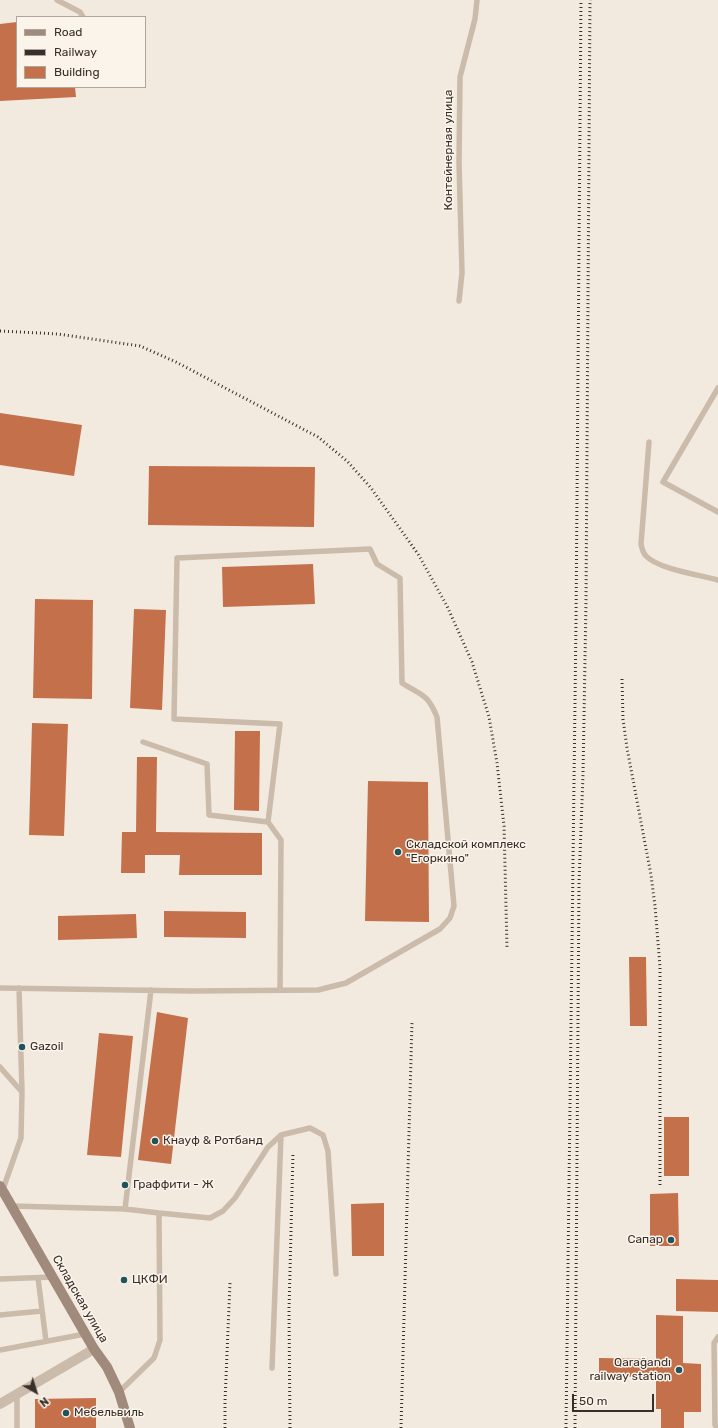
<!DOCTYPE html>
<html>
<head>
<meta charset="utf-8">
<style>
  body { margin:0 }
  #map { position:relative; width:718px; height:1428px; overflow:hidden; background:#f3eadf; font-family:Rubik,sans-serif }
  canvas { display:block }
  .legend { position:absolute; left:16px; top:16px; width:130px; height:72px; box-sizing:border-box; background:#faf4eb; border:1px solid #ada59e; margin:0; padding:5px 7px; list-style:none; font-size:12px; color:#392f2a }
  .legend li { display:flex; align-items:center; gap:8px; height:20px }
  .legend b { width:20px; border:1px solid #ada59e }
  .north { position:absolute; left:16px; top:1372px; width:40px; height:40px; -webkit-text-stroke:3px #faf4eb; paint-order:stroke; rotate:141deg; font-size:11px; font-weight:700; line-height:16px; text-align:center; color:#392f2a }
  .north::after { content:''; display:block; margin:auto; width:14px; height:18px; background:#392f2a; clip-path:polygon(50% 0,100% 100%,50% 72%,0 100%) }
  .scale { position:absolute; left:572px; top:1394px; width:82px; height:18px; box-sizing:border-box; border:2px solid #392f2a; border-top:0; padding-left:5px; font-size:12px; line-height:14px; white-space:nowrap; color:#392f2a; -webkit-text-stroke:3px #faf4eb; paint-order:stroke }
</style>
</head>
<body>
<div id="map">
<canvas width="718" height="1428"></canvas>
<ul class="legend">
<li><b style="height:5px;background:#9f8a7c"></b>Road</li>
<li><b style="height:5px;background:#392f2a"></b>Railway</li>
<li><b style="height:11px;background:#c4704b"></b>Building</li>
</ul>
<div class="north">N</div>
<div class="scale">50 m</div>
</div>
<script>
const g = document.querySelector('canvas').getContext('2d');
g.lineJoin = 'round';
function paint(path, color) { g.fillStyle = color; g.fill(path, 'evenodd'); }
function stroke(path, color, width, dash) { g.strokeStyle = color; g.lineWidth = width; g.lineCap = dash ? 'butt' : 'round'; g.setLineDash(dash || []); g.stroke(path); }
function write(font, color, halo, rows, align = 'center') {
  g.font = font + ' Rubik,sans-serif'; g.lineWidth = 3; g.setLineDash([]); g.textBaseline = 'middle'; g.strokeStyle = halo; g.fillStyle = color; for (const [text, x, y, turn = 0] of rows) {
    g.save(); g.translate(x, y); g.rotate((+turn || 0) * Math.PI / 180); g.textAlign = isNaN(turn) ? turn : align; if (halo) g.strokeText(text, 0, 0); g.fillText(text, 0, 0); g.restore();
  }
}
const building = new Path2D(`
  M17,22V87H75L76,97L0,101V24Z
  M0,413L82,425L74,476L0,465Z
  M149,466L315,467L314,527L148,525Z
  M313,564L315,604L223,607L222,567Z
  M35,599L93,600L92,699L33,698Z
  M134,609L166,610L162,710L130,708Z
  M32,723L68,724L64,836L29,835Z
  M235,731H260L259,811L234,810Z
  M137,757H157L156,832L262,833V875H179L180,855H145V873H121L122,832H136Z
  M368,781L428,782L429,922L365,921Z
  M164,911L246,912V938L164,937Z
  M136,914L137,938L58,940V916Z
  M629,957H646L647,1026H630Z
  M157,1012L188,1018L171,1164L138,1160Z
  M99,1033L133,1036L121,1157L87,1155Z
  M664,1117H689V1176H664Z
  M678,1193L679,1246H650V1194Z
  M384,1203V1256H352L351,1204Z
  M676,1279L718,1280V1312L676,1311Z
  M656,1315L683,1316V1363L701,1364V1412H684V1428H661V1409H656V1377L599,1376V1358L656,1359Z
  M96,1398V1428H35V1399Z`);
const service = new Path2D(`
  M57,0L80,12L83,17
  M459,301L462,273L459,162L460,77L475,19L477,0
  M718,388L663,482L718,512
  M649,442L641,544C642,549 643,553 646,556C658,569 700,575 718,580
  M143,742L207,764L209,815L268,822L281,840L280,990
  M0,988L192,991L318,990L346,983L440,929L450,918L454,906L437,717C427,693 422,696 402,683L400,578L377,564L370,549L177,558L174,719L280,724L268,822
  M19,988L22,1092
  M0,1067L22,1092L21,1138L3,1189
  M11,1206L125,1209L151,990
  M159,1213L210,1218L223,1211L235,1198L268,1147L281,1135L310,1128L323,1135L328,1151L336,1274
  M38,1278L46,1341
  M0,1279L53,1277
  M0,1315L42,1311
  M0,1350L85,1334
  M272,1368L281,1135
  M119,1392L154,1358L160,1340L159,1213L125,1209
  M17,1394V1428
  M717,1428L715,1425L714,1343L718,1337`);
const tertiary = new Path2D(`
  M0,1404L94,1349`);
const secondary = new Path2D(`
  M0,1186L94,1349L107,1367L119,1392L130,1428`);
const rail = new Path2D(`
  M0,331L58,334L140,346L176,362L318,437L347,461L371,488L418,554L447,606L472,662L489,717L497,763L504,826L507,948
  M622,679L623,719L627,748L651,875L655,906L660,967V1188
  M225,1428V1401L230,1283
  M290,1428L289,1310L293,1153
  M401,1428L412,1022
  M566,1428L576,621L581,0
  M575,1428L579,882L583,775L586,602L590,0`);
const markers = [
  [398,852,4,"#20535a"],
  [22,1047,4,"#20535a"],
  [155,1141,4,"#20535a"],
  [125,1185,4,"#20535a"],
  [671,1240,4,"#20535a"],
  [124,1280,4,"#20535a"],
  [679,1370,4,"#20535a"],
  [66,1413,4,"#20535a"]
];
const streetNames = [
  ["Контейнерная улица",449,150,-90],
  ["Складская улица",80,1299,60]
];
const poiNames = [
  ["Складской комплекс",406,845],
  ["\"Егоркино\"",406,859],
  ["Gazoil",30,1047],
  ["Кнауф & Ротбанд",163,1141],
  ["Граффити - Ж",133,1185],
  ["Сапар",663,1240,"right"],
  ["ЦКФИ",132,1280],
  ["Qarağandı",671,1363,"right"],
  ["railway station",671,1377,"right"],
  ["Мебельвиль",74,1413]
];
paint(building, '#c4704b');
stroke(service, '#cbbbab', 5.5);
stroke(tertiary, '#cbbbab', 10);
stroke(secondary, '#9f8a7c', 10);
stroke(rail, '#392f2a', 3, [1, 3]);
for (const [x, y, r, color] of markers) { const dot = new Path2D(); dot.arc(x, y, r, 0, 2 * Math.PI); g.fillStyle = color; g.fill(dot); stroke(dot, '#faf4eb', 1.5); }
write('12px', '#392f2a', '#faf4eb', streetNames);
write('12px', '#392f2a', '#faf4eb', poiNames, 'left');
</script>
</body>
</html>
